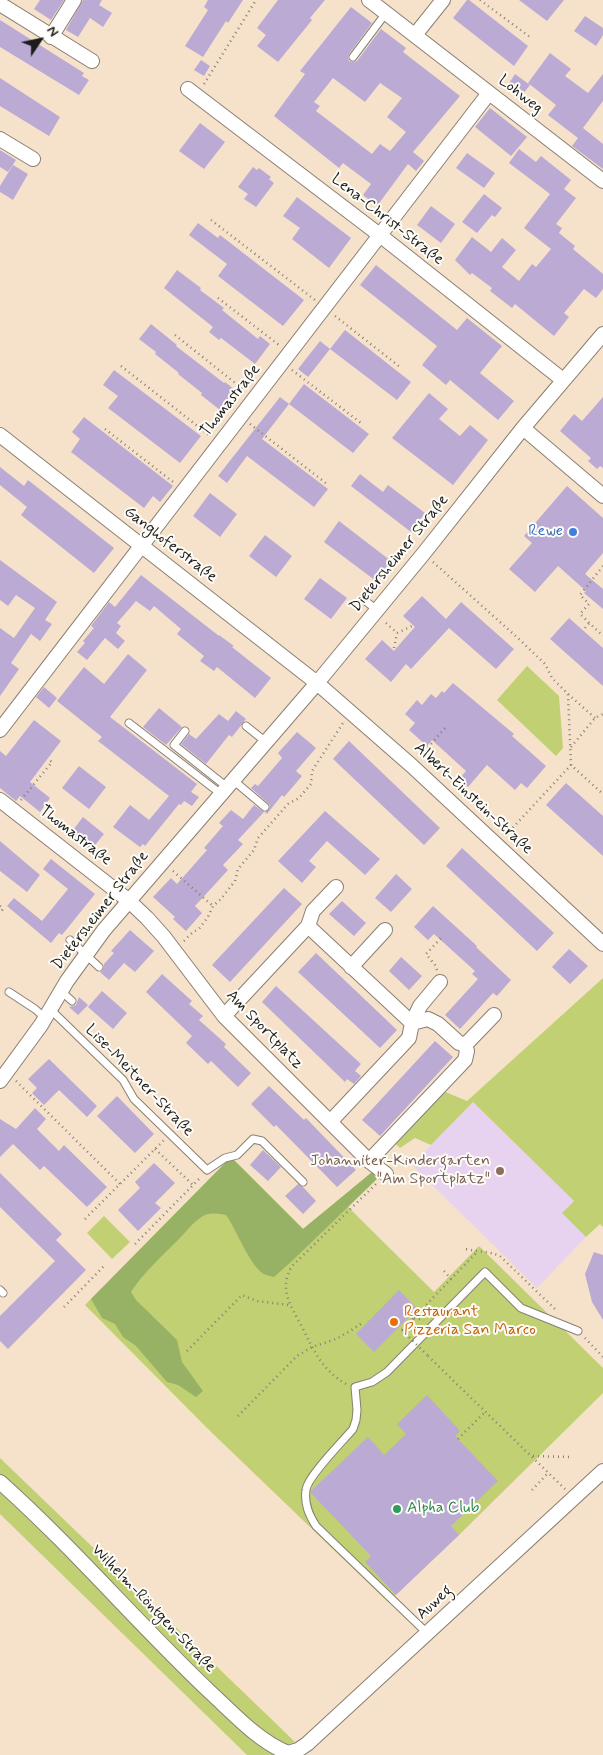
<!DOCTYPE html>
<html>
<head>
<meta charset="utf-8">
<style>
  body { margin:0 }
  #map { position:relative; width:603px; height:1755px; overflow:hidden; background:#f6e2ca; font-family:Mynerve,sans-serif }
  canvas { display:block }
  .north { position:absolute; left:15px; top:15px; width:50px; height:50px; -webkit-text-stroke:4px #fdfcf7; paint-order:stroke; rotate:56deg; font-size:14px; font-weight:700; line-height:20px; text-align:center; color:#1c1c1c }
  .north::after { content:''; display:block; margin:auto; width:18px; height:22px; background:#1c1c1c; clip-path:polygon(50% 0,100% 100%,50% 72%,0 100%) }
</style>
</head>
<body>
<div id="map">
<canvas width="603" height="1755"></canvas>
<div class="north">N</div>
</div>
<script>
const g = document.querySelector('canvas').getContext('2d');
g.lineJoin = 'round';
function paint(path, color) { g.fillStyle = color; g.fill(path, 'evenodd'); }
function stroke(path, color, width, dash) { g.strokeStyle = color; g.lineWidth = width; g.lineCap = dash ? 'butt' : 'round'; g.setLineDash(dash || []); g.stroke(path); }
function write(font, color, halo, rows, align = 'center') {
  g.font = font + ' Mynerve,sans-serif'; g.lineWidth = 4; g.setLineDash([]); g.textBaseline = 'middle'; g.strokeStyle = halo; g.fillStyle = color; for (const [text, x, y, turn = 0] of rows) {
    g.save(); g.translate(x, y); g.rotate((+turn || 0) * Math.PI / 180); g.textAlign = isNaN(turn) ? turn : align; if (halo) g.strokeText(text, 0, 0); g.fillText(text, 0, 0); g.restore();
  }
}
const built = new Path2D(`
  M473,1102L574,1201L562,1213L586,1237L537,1288L412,1165Z`);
const green = new Path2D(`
  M527,666L559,696L563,748L556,756L497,700Z
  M603,978V1227L600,1224L586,1237L562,1213L574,1201L473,1102L431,1145L415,1138L400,1148L395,1143L443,1091L467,1101Z
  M231,1157L303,1229L340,1199L434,1292L479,1246L603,1368V1393L459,1535L388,1602L207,1428L85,1305Z
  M104,1216L130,1242L112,1259L87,1233Z
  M0,1458L264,1712L295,1742L286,1745L279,1744L254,1724L190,1665L16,1488L0,1475Z
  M0,1490L255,1740L275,1755H247L0,1514Z`);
const forest = new Path2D(`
  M231,1157L303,1229L372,1172L377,1179L292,1261L274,1277C271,1276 268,1276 266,1275C251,1270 236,1228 226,1215C219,1214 211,1212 203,1216C193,1222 186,1232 178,1240C161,1257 144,1272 131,1292L136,1300L177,1340L182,1362L203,1391L196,1397L178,1385L167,1382L136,1346L123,1337L115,1324L102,1318L91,1299Z`);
const building = new Path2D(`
  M40,0H64L51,20L34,9Z
  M83,0H102L99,5L112,13L103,27L90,18L78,37L66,30Z
  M208,0H243L228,23L226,21L203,57L185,46L208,10L204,7Z
  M278,0H325L310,18L312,20L278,62L257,46L266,35L257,28Z
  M467,0H469L528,46L514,66L453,18Z
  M519,0H564L547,21Z
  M351,7L372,23L349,54L348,57L349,61L353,62L357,61L381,29L406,48L403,52L460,96L413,152L424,161L416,171L408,164L377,206L363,195L371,184L343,163L339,168L274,116L305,74L300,71ZM333,78L365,102L380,83L402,98L387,117L406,132L390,151L380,144L372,154L316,111L320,106L314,102Z
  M585,16L603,28V35L596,46L574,31Z
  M0,20L84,73L82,76L89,80L79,95L0,47Z
  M550,53L571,69L565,76L588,93L603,74V101L583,128L603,144V169L572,146L578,138L548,115L556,105L528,83Z
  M201,60L210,66L204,76L194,70Z
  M515,74L530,85L522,95L508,85Z
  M0,78L60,117L49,136L0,106Z
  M490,108L527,137L511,156L475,127Z
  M200,123L225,142L204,169L179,151Z
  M519,149L536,162L541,156L571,180L564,189L576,198L556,224L562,228L559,233L575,246L573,249L603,274V289L596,298L584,289L564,313L569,317L554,336L515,304L512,308L490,291L492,288L472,273L470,275L455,260L472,237L491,252L502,238L516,250L502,267L519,281L532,264L536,267L551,249L524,228L550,194L509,163Z
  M0,150L16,160L8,172L0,167Z
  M467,153L495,173L484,188L456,168Z
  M13,165L28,174L13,200L0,192V186Z
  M253,167L257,170L259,168L271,177L269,179L274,183L256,207L244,199L248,194L238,187Z
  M484,194L502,208L495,217L492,215L477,233L462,222Z
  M297,197L351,238L329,268L292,239L300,228L283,216Z
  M431,206L455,224L441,243L417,225Z
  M198,223L218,238L220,235L304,300L283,326L218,276L227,264L189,235Z
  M376,265L457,330L467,318L502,346L480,373L514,401L498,420L450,380L446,385L422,365L437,346L360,285Z
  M177,270L201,288L200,290L224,308L222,310L258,339L260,336L270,344L255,364L221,338L219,340L209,332L213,327L164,288Z
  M151,324L177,345L176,346L224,383L225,382L235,390L220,410L201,395L202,393L178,374L179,373L155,354L156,352L139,339Z
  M345,330L411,382L397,400L330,349L308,377L298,369L320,341L330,349Z
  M114,370L201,436L180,463L108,408L118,396L103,385Z
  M304,384L369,434L353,453L289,404L262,439L328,489L314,507L247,456L227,483L218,476L280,397L289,404Z
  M429,393L448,409L439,419L460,436L470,425L488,440L453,485L392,438Z
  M603,397V468L600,466L597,469L588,461L591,458L560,431L574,414L582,421Z
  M84,417L173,486L160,502L153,496L144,508L71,452L80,439L72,432Z
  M0,467L24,486L28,480L114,548L94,573L21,515L27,507L0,485Z
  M360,474L383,492L388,485L425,513L411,532L351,486Z
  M567,486L603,518V553L585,574L603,589V609L584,593L586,591L558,566L535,592L509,569L532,543L524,536Z
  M210,493L237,514L220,537L193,516Z
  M339,521L391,561L376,581L324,542Z
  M265,535L292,556L276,577L249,556Z
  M0,560L57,602L45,620L52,624L40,641L31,634L11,663L19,669L0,696V628L14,638L35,608L16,595L8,606L0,600Z
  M141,575L219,636V635L234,646L232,647L271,678L255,698L217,667L214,671L200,661L204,656L177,634L181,629L154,606L150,611L136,601L117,623L121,626L116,633L125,641L118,649L105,638L87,660L77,652L85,643L83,641L94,628L91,626L109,602L115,607Z
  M320,578L347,598L331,619L304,599Z
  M422,596L446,619L461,602L514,649L496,669L449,628L411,669L406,664L391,682L365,659L382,640L394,651L405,638L415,627L403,616Z
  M569,618L603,648V686L550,639Z
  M128,654L147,670L110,717L197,784L191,792L199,797L192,806L184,801L181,805L179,804L145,846L143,844L140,847L113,827L130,805L149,820L169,796L98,741L102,737L57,701L84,667L104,684Z
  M453,683L514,734L512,736L546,766L527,788L521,783L515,790L487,765L468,787L459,779L466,771L432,740L427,746L409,730L415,723L405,714L417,700L422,705L431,694L436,698L442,691L444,693Z
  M44,687L57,698L49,708L36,697Z
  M159,708L182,727L166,745L143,727Z
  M236,711L246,719L232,737L229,735L206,764L181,744L189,734L196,739L219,714L228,721Z
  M34,720L61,741L30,782L50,798L40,812L20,796L16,801L0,788V751L6,756Z
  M297,732L316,748L296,771L302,776L284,797L282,795L267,814L265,812L269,810L270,805L251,788L255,784L258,786L282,758L278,753Z
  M349,741L440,828L424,845L333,759Z
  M79,766L106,787L89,809L62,788Z
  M566,783L603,816V856L546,805Z
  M254,805L264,812L238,840L243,844L223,865L228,870L195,906L202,913L186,931L173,919L175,917L153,897L171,878L177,884L207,850L204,848L223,826L219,823L231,810L243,819Z
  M325,811L380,859L365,875L327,841L309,861L316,867L302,883L278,861Z
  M83,817L104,834L91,850L70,834Z
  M0,841L40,875L27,892L0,871Z
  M462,848L554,933L537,951L446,866Z
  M51,859L95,894L62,935L59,933L51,943L7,906L14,898L42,921L68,889L43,869Z
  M396,874L412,889L391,912L375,898Z
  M284,888L302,904L230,982L212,965Z
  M342,901L366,923L354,936L329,914Z
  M433,906L477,946L476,947L511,980L497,996L493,993L460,1029L445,1015L478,979L472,974L475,971L434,934L428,940L414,927Z
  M130,930L154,951L135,972L124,963L109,980L100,972L103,970L104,964L114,953L111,951Z
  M569,949L588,966L570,984L552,967Z
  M316,953L397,1030L380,1048L298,972Z
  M401,957L422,976L409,990L389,971Z
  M162,974L192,1001L189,1004L203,1016L199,1020L226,1044L224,1047L251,1073L238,1087L211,1061L208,1064L186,1043L192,1036L146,992Z
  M276,986L361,1064L355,1071L361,1076L354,1084L347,1079L345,1082L262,1002Z
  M102,991L127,1013L113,1029L88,1007Z
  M79,997L88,1005L78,1015L69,1007L76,1005Z
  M435,1041L453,1057L380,1136L362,1120Z
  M49,1059L97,1106L87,1117L59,1090L44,1105L32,1093L37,1088L28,1079Z
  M269,1086L304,1120L306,1118L356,1170L337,1187L276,1125L274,1127L251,1104Z
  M117,1096L154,1134L135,1153L97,1116Z
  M35,1108L46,1119L37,1129L59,1151L64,1145L107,1187L87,1207L44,1166L40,1170L13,1144L0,1157V1119L16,1129Z
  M263,1150L281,1167L268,1181L250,1165Z
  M154,1163L175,1183L155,1203L161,1208L138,1231L118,1210L140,1188L135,1182Z
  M0,1173L62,1234L56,1240L86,1270L8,1349L0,1341V1316L55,1261L0,1207Z
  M298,1184L303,1187L316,1201L303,1214L285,1196Z
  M594,1252L603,1255V1320L592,1302L585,1274Z
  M399,1290L417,1309L374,1352L356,1334Z
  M427,1395L460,1431L455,1436L498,1481L451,1526L459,1535L396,1595L365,1562L371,1556L311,1493V1491L368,1437L384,1455L406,1434L397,1424Z`);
const path = new Path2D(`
  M480,0L530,37
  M204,84L256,0
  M211,220L315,300
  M218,298L279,345
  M335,316L400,367
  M175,335L244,390
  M121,366L209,435
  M292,370L361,423
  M250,424L327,484
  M105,429L173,482
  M433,562L519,639L545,664L552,678L568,694L571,765L603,794
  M603,566L580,595L589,604L580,614L603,636
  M386,623L397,633L412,626
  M585,628L589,623
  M394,648L397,633
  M568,694L595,718
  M571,747L595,718L603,714
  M421,755L446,727
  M21,800L52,762L48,759
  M506,835L571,765
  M173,871L213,906
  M0,906L3,909L0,913
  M184,941L193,932L199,929L208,917L213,906L221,899L235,881L238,869L254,850L258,838L288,804L299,798L311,784L312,771L343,723
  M437,970L435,965L426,954L442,937
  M16,1081L120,1184
  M155,1149L193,1185
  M85,1219L164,1140
  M135,1244L201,1177
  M466,1249C479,1252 488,1251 500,1256L556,1310
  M444,1271L451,1279
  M64,1307L104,1266
  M414,1318L424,1320
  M402,1330L478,1251
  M585,1338L603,1357
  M187,1351L242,1295L257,1301L289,1305
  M428,1356L565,1489
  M346,1384C321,1369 315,1352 302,1327C291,1306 278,1289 292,1266L377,1183
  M238,1416L297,1356L312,1347L336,1339L350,1331L362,1323
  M458,1439L485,1412
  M533,1456L571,1457
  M532,1490L548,1473`);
const service = new Path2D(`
  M353,57L386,13
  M363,599L377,610
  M129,723L221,794
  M246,726L266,742
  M185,731L174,745L227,787
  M233,780L265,807
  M70,940L99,967
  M61,991L72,1001
  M9,992L35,1009L45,1018
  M51,1010L123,1080L134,1099L207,1170L225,1158L237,1155L253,1139L262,1141L303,1182
  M0,1290L3,1293
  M428,1634L316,1526C309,1515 304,1504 306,1490C307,1477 343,1441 353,1429L356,1420L357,1410L355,1387L372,1382L387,1372L485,1272L521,1308L578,1331`);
const minor = new Path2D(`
  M369,0L603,181
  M0,4L92,61
  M415,35L443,0
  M51,37L74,0
  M188,89L381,236L563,380
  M0,139L33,159
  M523,428L603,496
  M0,435L317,683L412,766L603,944
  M0,730L489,93
  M0,800L128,900L147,918L164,937L224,1016L369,1161L386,1174
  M308,926L412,1023L409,1038L330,1122
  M351,967L385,930
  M224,1016L308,926L313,911L336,887
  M412,1023L428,1019L438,1024L459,1043L464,1044L468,1042L494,1015
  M412,1023L420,1006L440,982
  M0,1081L41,1025L67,981L104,930L317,683L424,553L523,428L603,334
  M369,1161L465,1060L467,1051L464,1044
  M0,1482C74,1548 138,1624 210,1692C234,1714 258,1741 288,1753
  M287,1755L288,1753L298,1750L307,1744L603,1471`);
const pathBridge = new Path2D(`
  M402,1330L428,1356`);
const markers = [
  [573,532,5,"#3f7fe0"],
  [500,1171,5,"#8d6e63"],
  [394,1322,5,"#e8710a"],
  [397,1509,5,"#2e9e5b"]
];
const streetNames = [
  ["Lohweg",520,95,38],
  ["Lena-Christ-Straße",387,220,38],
  ["Thomastraße",231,401,-52],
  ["Ganghoferstraße",170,545,38],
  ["Dietersheimer Straße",400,554,-51],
  ["Albert-Einstein-Straße",473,799,43],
  ["Thomastraße",75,836,38],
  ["Dietersheimer Straße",101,911,-52],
  ["Am Sportplatz",264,1030,46],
  ["Lise-Meitner-Straße",139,1081,46],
  ["Auweg",435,1603,-43],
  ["Wilhelm-Röntgen-Straße",153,1609,46]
];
const shopNames = [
  ["Rewe",563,532]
];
const educationNames = [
  ["Johanniter-Kindergarten",490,1162],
  ["\"Am Sportplatz\"",490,1180]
];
const foodNames = [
  ["Restaurant",404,1313],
  ["Pizzeria San Marco",404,1331]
];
const leisureNames = [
  ["Alpha Club",407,1509]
];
paint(built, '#e7d2ef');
paint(green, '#c1d073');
paint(forest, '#98b265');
paint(building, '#bbaad4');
stroke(service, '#897f73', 9);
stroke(minor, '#897f73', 16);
stroke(path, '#897f73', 2.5, [1, 4]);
stroke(service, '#fff', 7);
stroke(minor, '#fff', 14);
stroke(pathBridge, '#897f73', 2.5, [1, 4]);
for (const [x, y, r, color] of markers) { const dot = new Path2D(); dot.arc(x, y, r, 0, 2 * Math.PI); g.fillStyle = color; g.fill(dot); stroke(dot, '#fdfcf7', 2); }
write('16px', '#1c1c1c', '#fdfcf7', streetNames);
write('16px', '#366cbe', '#fdfcf7', shopNames, 'right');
write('16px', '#785e54', '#fdfcf7', educationNames, 'right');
write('16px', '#c56008', '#fdfcf7', foodNames, 'left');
write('16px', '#27864d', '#fdfcf7', leisureNames, 'left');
</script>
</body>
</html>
